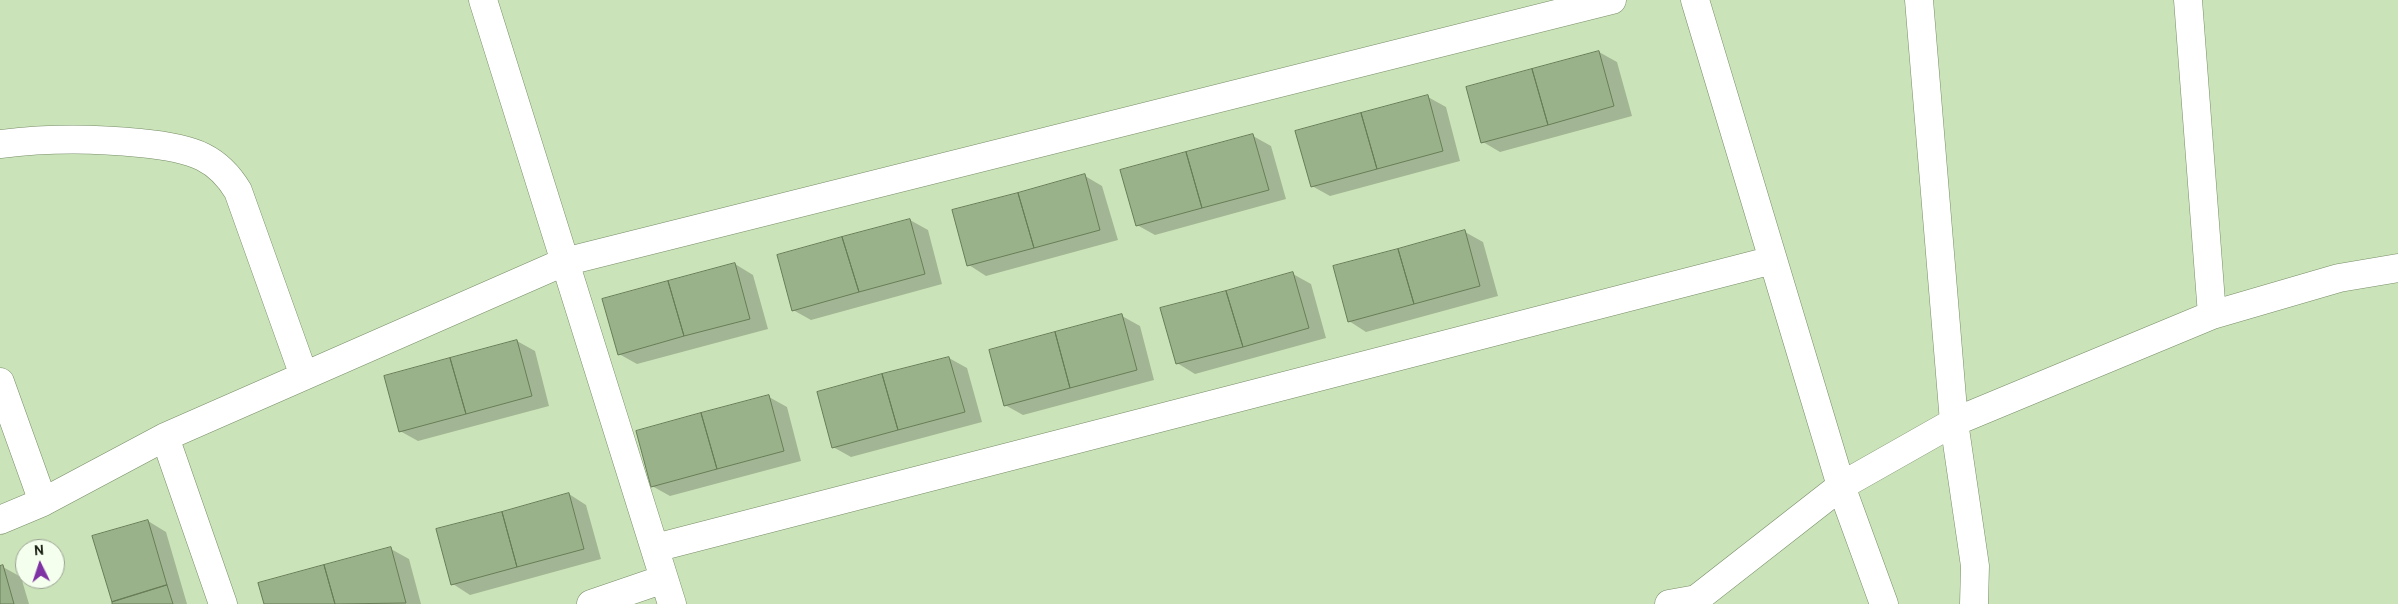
<!DOCTYPE html>
<html>
<head>
<meta charset="utf-8">
<style>
  body { margin:0 }
  #map { position:relative; width:2398px; height:604px; overflow:hidden; background:#cbe3b9; font-family:Cabin,sans-serif }
  canvas { display:block }
  .north { position:absolute; left:15px; top:539px; width:50px; height:50px; box-sizing:border-box; background:#f5ffee; border:1px solid #9aa393; border-radius:50%; rotate:356deg; font-size:14px; font-weight:700; line-height:20px; text-align:center; color:#121a0b }
  .north::after { content:''; display:block; margin:auto; width:18px; height:22px; background:#7e32a3; clip-path:polygon(50% 0,100% 100%,50% 72%,0 100%) }
</style>
</head>
<body>
<div id="map">
<canvas width="2398" height="604"></canvas>
<div class="north">N</div>
</div>
<script>
const g = document.querySelector('canvas').getContext('2d');
g.lineJoin = 'round';
function paint(path, color) { g.fillStyle = color; g.fill(path, 'evenodd'); }
function stroke(path, color, width, dash) { g.strokeStyle = color; g.lineWidth = width; g.lineCap = dash ? 'butt' : 'round'; g.setLineDash(dash || []); g.stroke(path); }
const shadow = new Path2D(`
  M1599,52L1617,62L1632,116L1500,152L1483,142Z
  M1428,97L1446,107L1460,161L1330,196L1312,186Z
  M1253,136L1271,146L1286,199L1155,235L1137,225Z
  M1085,176L1102,186L1118,240L986,276L969,265Z
  M910,220L928,230L942,284L811,320L793,310Z
  M1465,232L1483,242L1498,296L1366,332L1349,321Z
  M735,264L753,275L768,329L637,364L619,354Z
  M1293,274L1311,284L1326,338L1195,374L1177,363Z
  M1122,316L1140,326L1154,380L1023,415L1005,405Z
  M517,341L535,351L549,406L418,441L400,431Z
  M949,358L967,368L982,422L851,457L833,447Z
  M769,397L787,407L801,461L670,496L652,486Z
  M569,494L586,505L601,559L470,595L453,584Z
  M148,521L166,532L187,604H113Z
  M391,549L409,559L421,604H265Z
  M3,567L21,577L29,604H0V568Z`);
const building = new Path2D(`
  M1599,51L1614,106L1548,125L1532,69Z
  M1532,69L1548,125L1481,143L1466,87Z
  M1428,95L1443,151L1377,169L1361,113Z
  M1361,113L1377,169L1311,187L1295,131Z
  M1253,134L1269,190L1202,208L1186,152Z
  M1186,152L1202,208L1136,226L1120,170Z
  M1085,174L1100,230L1034,248L1018,193Z
  M1018,193L1034,248L967,266L952,210Z
  M910,219L925,274L859,292L842,237Z
  M1465,230L1480,286L1414,304L1398,249Z
  M842,237L859,292L792,311L777,255Z
  M1398,249L1414,304L1348,322L1333,266Z
  M735,263L750,319L684,336L668,281Z
  M1293,272L1309,328L1243,347L1226,291Z
  M668,281L684,336L618,355L602,299Z
  M1226,291L1243,347L1176,364L1160,308Z
  M1122,314L1137,370L1070,388L1055,332Z
  M1055,332L1070,388L1004,406L989,350Z
  M517,340L532,396L466,414L450,358Z
  M949,357L965,412L898,430L882,374Z
  M450,358L466,414L399,432L384,376Z
  M882,374L898,430L832,448L817,392Z
  M769,395L784,451L717,469L701,413Z
  M701,413L717,469L651,487L636,431Z
  M569,493L584,549L517,567L502,512Z
  M502,512L517,567L451,585L436,529Z
  M148,520L167,585L112,602L92,536Z
  M391,547L406,603L335,604L324,565Z
  M3,565L14,604H0V566Z
  M324,565L335,604H264L258,583Z
  M167,585L173,604H112V602Z`);
const minor = new Path2D(`
  M483,0L672,604
  M1695,0L1841,486L1954,422L2212,315L2339,278L2398,268
  M1919,0L1954,422L1975,566L1974,604
  M2188,0L2212,315
  M0,144C47,138 93,138 140,143C161,145 185,148 203,157C219,165 229,176 238,191L304,376
  M0,382L43,502
  M165,437L223,604
  M0,520L43,502L165,437L564,262L1612,0
  M655,548L1773,260
  M591,604L664,579
  M1669,604L1697,599`);
const tertiary = new Path2D(`
  M1690,604L1841,486L1884,604`);
paint(shadow, '#0003');
paint(building, '#9ab289');
stroke(building, '#677d57', 1);
stroke(minor, '#768d66', 29);
stroke(tertiary, '#768d66', 29);
stroke(minor, '#fff', 28);
stroke(tertiary, '#fff', 28);
</script>
</body>
</html>
